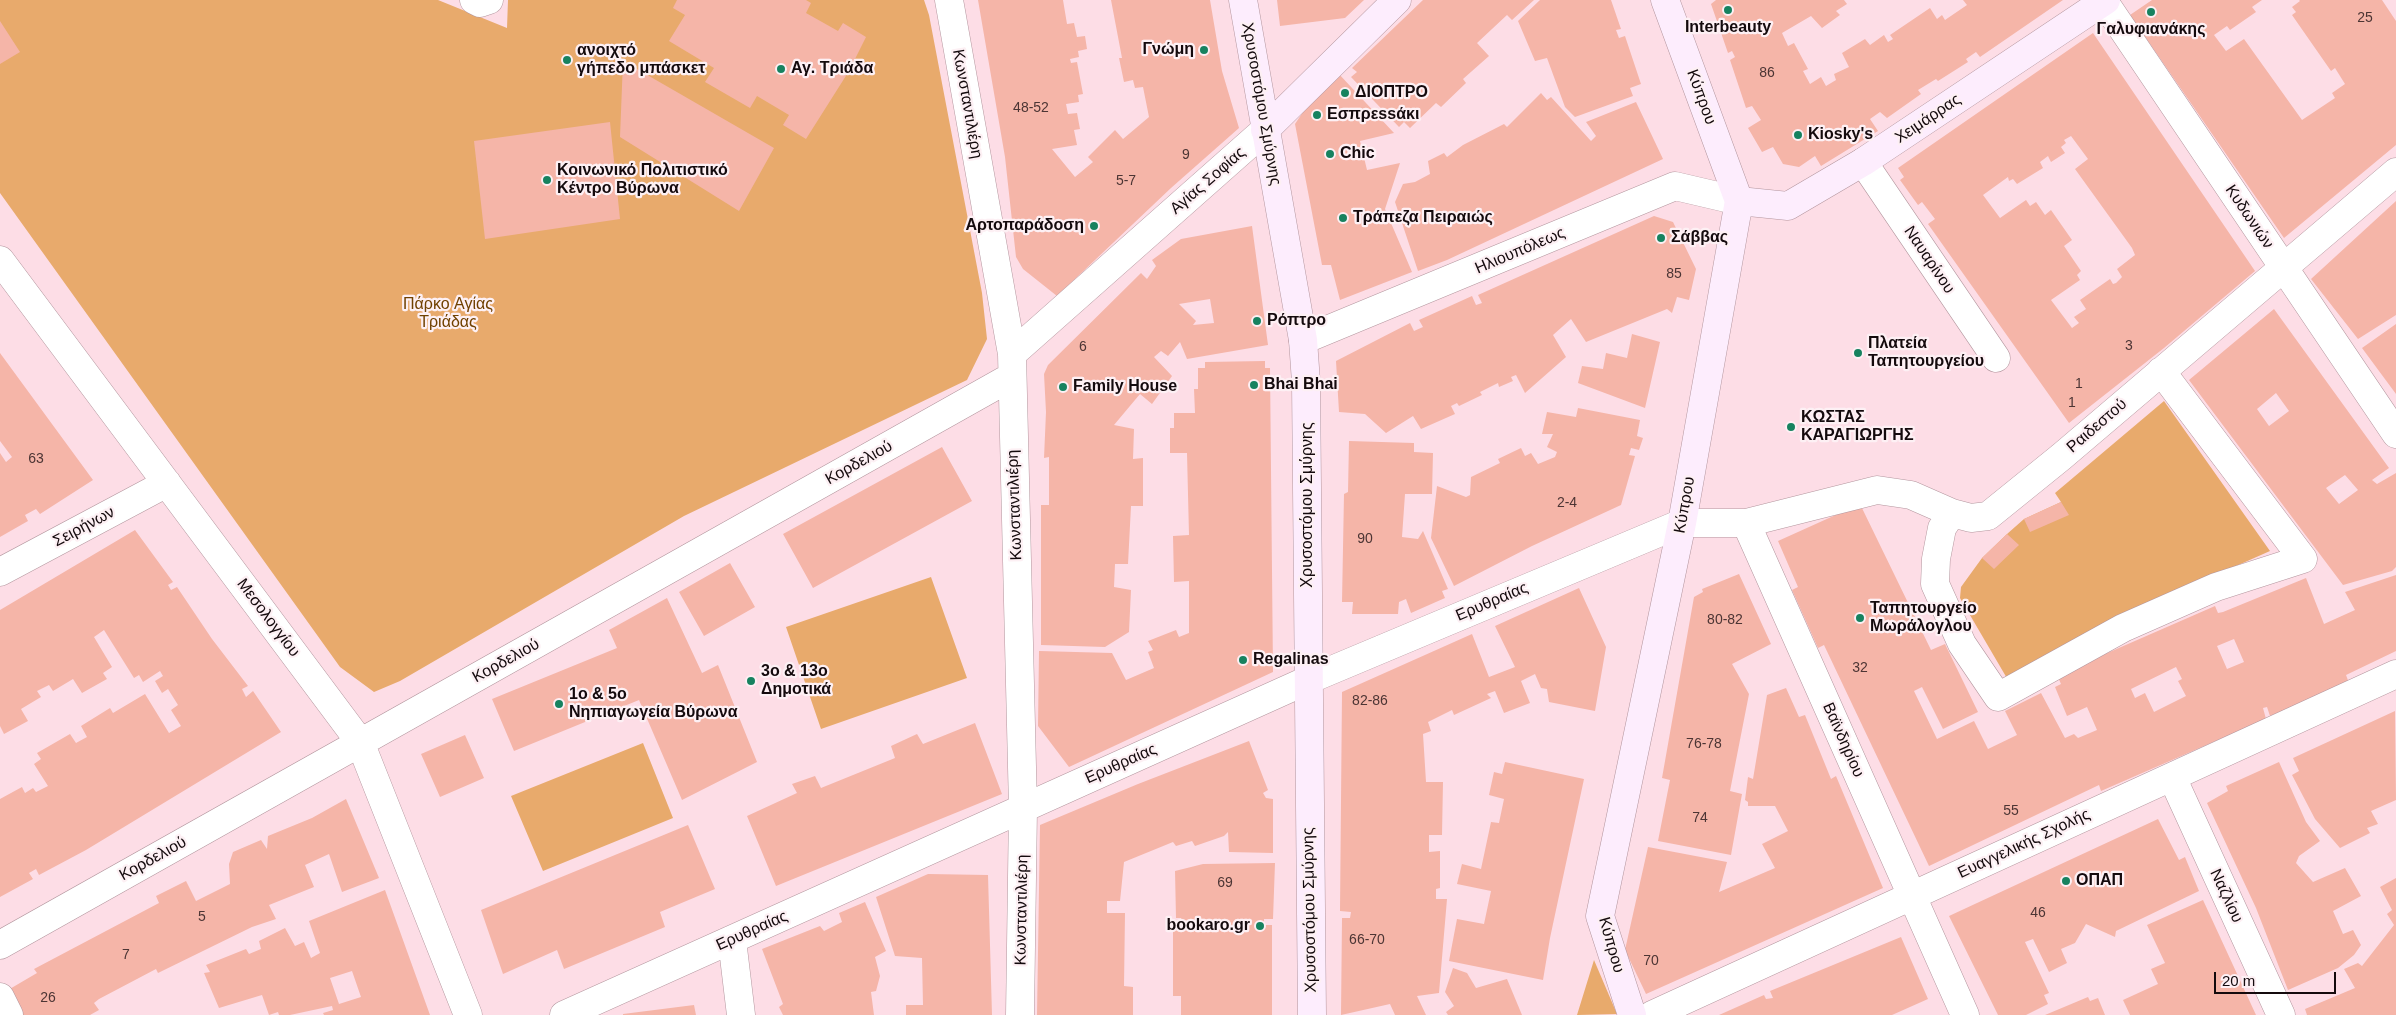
<!DOCTYPE html>
<html>
<head>
<meta charset="utf-8">
<style>
  body { margin:0 }
  #map { position:relative; width:2396px; height:1015px; overflow:hidden; background:#fddde6; font-family:Arial,sans-serif }
  canvas { display:block }
  .scale { position:absolute; left:2214px; top:972px; width:122px; height:22px; box-sizing:border-box; border:2px solid #140a0d; border-top:0; padding-left:6px; font-size:15px; line-height:18px; white-space:nowrap; color:#140a0d; -webkit-text-stroke:4px #fdf0f4; paint-order:stroke }
</style>
</head>
<body>
<div id="map">
<canvas width="2396" height="1015"></canvas>
<div class="scale">20 m</div>
</div>
<script>
const g = document.querySelector('canvas').getContext('2d');
g.lineJoin = 'round';
function paint(path, color) { g.fillStyle = color; g.fill(path, 'evenodd'); }
function stroke(path, color, width, dash) { g.strokeStyle = color; g.lineWidth = width; g.lineCap = dash ? 'butt' : 'round'; g.setLineDash(dash || []); g.stroke(path); }
function write(font, color, halo, rows, align = 'center') {
  g.font = font + ' Arial,sans-serif'; g.lineWidth = 4.5; g.setLineDash([]); g.textBaseline = 'middle'; g.strokeStyle = halo; g.fillStyle = color; for (const [text, x, y, turn = 0] of rows) {
    g.save(); g.translate(x, y); g.rotate((+turn || 0) * Math.PI / 180); g.textAlign = isNaN(turn) ? turn : align; if (halo) g.strokeText(text, 0, 0); g.fillText(text, 0, 0); g.restore();
  }
}
const green = new Path2D(`
  M0,0H438L507,28L508,0H924L929,15L982,293L987,339L967,380L684,516L400,681L374,692L340,667L0,193Z
  M2164,401L2270,551L2141,608L2008,680L1960,598L1961,587L1982,558L2007,534L2024,519L2061,502L2055,493Z
  M931,577L967,678L821,729L786,627Z
  M643,743L673,818L543,871L511,796Z
  M1594,960L1617,1014L1577,1015Z`);
const building = new Path2D(`
  M677,0H806L811,3L806,13L838,31L843,23L866,37L849,71L806,139L783,125L789,115L757,96L750,108L705,82L714,68L669,41L685,15L673,8Z
  M978,0H1063L1067,24L1074,23L1077,37L1085,36L1087,49L1078,51L1079,57L1070,59L1071,63L1077,62L1083,94L1078,95L1079,102L1066,104L1068,114L1077,113L1080,129L1074,130L1077,145L1052,149L1075,177L1093,162L1088,157L1115,130L1123,139L1149,117L1143,87L1135,88L1133,80L1124,82L1119,58H1122L1111,0H1210L1222,71L1239,128L1171,188L1057,296L1023,269L1016,257L1005,157Z
  M1277,0H1364L1345,18L1280,26Z
  M1423,0H1534L1512,20L1507,15L1477,43L1489,56L1463,79L1466,83L1441,107L1436,103L1410,128L1404,122L1399,127L1351,77L1357,72L1352,68Z
  M1540,0H1611L1621,29L1616,30L1619,38L1625,36L1641,84L1630,88L1633,96L1575,117L1565,107L1547,58L1535,61L1518,21Z
  M1716,0H1844L1847,4L1836,11L1840,15L1822,28L1811,16L1782,33L1788,46L1794,43L1808,69L1803,71L1810,84L1821,77L1826,86L1836,80L1834,74L1849,67L1842,53L1865,39L1870,45L1884,35L1888,42L1893,39L1890,35L1930,8L1937,19L1942,15L1945,20L1967,5L1963,0H2063L1980,57L1976,52L1966,59L1968,62L1938,81L1936,79L1918,90L1921,94L1887,118L1880,112L1870,119L1878,131L1821,166L1815,156L1799,167L1783,164L1773,147L1762,152L1748,128L1761,120L1752,106L1746,108L1730,60L1735,57L1732,51L1728,53L1711,4Z
  M2152,0H2262L2252,7L2256,12L2230,30L2227,26L2214,35L2226,51L2244,39L2302,120L2335,98L2332,93L2345,84L2335,68L2331,71L2292,15L2296,12L2292,7L2300,1L2299,0H2382L2396,21V145L2284,238L2130,15Z
  M0,21L20,52L0,64Z
  M2093,33L2255,271L2164,348L2069,423L1928,224L1935,219L1922,202L1918,205L1900,180L1904,177L1898,168ZM2071,136L2088,159L2075,169L2132,248L2135,255L2117,269L2122,277L2116,283L2113,284L2110,279L2080,300L2086,309L2074,317L2079,323L2072,328L2051,300L2080,280L2077,275L2081,271L2064,246L2072,240L2051,210L2045,215L2036,202L2030,206L2026,200L2000,218L1983,195L2008,177L2009,181L2013,179L2017,184L2043,168L2040,162L2048,156L2051,162L2065,153L2061,147L2066,143L2064,140Z
  M623,61L774,148L739,211L620,137Z
  M1338,73L1394,133L1360,141L1367,170L1400,163L1385,209L1412,272L1340,300L1331,265H1322L1295,124L1303,112Z
  M1541,93L1547,100L1551,97L1591,141L1596,136L1586,122L1636,102L1663,159L1447,260L1418,271L1395,202L1403,184L1415,182L1430,174L1428,161L1444,153L1447,157L1463,145L1504,124L1507,127Z
  M610,122L620,219L485,239L474,141Z
  M2396,201V315L2358,339L2311,279Z
  M1654,216L1673,222L1696,269L1689,300L1677,297L1672,313L1667,309L1586,342L1571,319L1553,335L1566,357L1525,393L1516,375L1511,377L1513,381L1499,387L1498,383L1480,392L1482,395L1459,406L1457,403L1451,406L1455,414L1421,429L1413,416L1386,433L1365,414L1339,412L1336,361L1410,323L1414,331L1423,327L1419,320L1472,296L1476,305L1482,303L1478,295Z
  M1252,226L1268,345L1187,359L1180,342L1168,356L1161,351L1154,357L1172,376L1152,404L1140,394L1114,425L1134,429L1133,459L1143,458V506H1131L1128,564H1115L1114,587L1131,590L1129,632L1105,647L1041,645V505H1049V457L1044,458L1046,412L1044,374L1048,365L1141,273L1147,279L1156,266L1152,260L1181,239ZM1210,299L1214,323L1193,325L1196,321L1179,304Z
  M2274,309L2389,468L2372,480L2377,484L2396,473V567L2392,571L2343,585L2189,380ZM2276,393L2289,411L2269,426L2257,409ZM2345,475L2358,490L2339,504L2326,488Z
  M2396,324V394L2362,348Z
  M1632,334L1660,342L1645,408L1578,383L1582,366L1603,369L1606,353L1627,358Z
  M0,353L93,480L40,514L36,509L25,515L28,521L0,537V453L6,462L12,457L0,441Z
  M1265,361V368H1270L1273,672L1069,767L1038,726L1039,651L1112,653L1126,680L1154,668L1148,652L1153,650L1148,641L1176,630L1179,637L1189,633V581L1174,582L1173,536L1189,535L1187,453H1170V428H1174V413H1195L1194,389H1198V368H1205V362Z
  M1578,408L1640,420L1637,436L1643,438L1639,450L1631,448L1629,455L1635,456L1621,505L1532,546L1454,586L1431,538L1437,486L1466,497L1470,495L1471,477L1500,463L1498,459L1521,448L1525,456L1531,453L1538,464L1555,457L1557,452L1547,447L1553,434H1542L1547,412L1576,417Z
  M1349,441L1414,443V452L1433,453L1432,494H1405L1402,537L1418,539L1423,531L1448,589L1442,591L1445,598L1411,613L1406,599L1399,602L1398,614H1352L1353,602H1342L1344,494L1348,492Z
  M942,447L972,501L813,588L783,534Z
  M2061,502L2069,515L2030,532L2024,519Z
  M1860,504L1931,650L1945,644L1978,712L1943,729L1922,687L1914,691L1937,739L1974,721L1988,749L2017,735L2005,711L2041,693L2065,738L2074,734L2078,738L2097,730L2087,707L2067,716L2055,687L2061,684L2057,675L2215,606L2218,613L2223,612L2306,578L2324,624L2355,610L2345,592L2396,575V651L2346,675L2349,683L2270,716L2267,707L2263,708L2266,719L2101,791L2099,785L1929,866L1824,645L1818,648L1792,590L1798,587L1778,541ZM2234,639L2244,662L2227,669L2217,646ZM2176,667L2182,679L2178,681L2186,696L2154,712L2145,693L2135,698L2131,689Z
  M135,530L173,582L168,585L171,590L177,587L212,639L248,686L242,689L246,697L253,691L281,732L86,850L39,875L36,869L29,873L33,879L0,897V799L22,787L25,793L33,788L36,792L48,786L34,764L41,759L37,753L70,734L76,743L87,737L81,726L110,708L113,713L145,694L169,733L181,726L171,710L178,705L168,689L162,693L155,681L163,676L160,671L143,682L139,675L134,678L104,630L94,637L112,667L103,673L107,679L82,693L73,679L53,691L49,685L37,691L41,697L21,709L28,721L4,734L0,726V610Z
  M2007,534L2019,545L1994,569L1982,558Z
  M730,563L755,607L704,636L679,592Z
  M1739,574L1771,644L1732,664L1749,694L1730,791L1742,794L1731,855L1658,841L1670,780L1662,778L1694,597L1703,592L1702,589Z
  M1579,588L1606,647L1595,711L1549,702L1547,689L1541,688L1535,674L1521,681L1530,703L1504,713L1495,691L1487,694L1491,698L1454,715L1452,710L1428,722L1431,731L1423,734L1426,782H1443L1442,835H1429V852L1440,851V888L1436,889V899H1447L1439,993L1417,996L1426,1015H1395L1390,1004L1341,1015L1342,918H1350L1351,912L1340,911L1342,692L1472,634L1489,677L1515,667L1495,626Z
  M667,598L702,673L718,665L757,762L682,800L639,700L514,751L492,699L617,648L609,630Z
  M1786,688L1799,717L1805,715L1831,779L1836,776L1883,888L1646,994L1625,950L1648,847L1727,862L1719,892L1775,868L1762,844L1788,831L1775,806H1748V802L1745,800L1748,777L1753,779L1767,695Z
  M2395,711L2396,800L2371,811L2378,824L2367,828L2370,833L2340,848L2315,819L2292,775L2299,771L2293,758Z
  M975,723L1002,794L776,886L747,816L797,793L792,784L815,776L821,788L895,758L891,746L917,734L923,744Z
  M465,735L484,778L440,797L421,754Z
  M1249,741L1268,790L1263,793L1266,798L1273,799V853L1229,852L1228,832L1224,836L1195,846L1192,841L1176,846L1173,842L1124,862L1120,901H1107V913H1125L1124,986L1133,987V1015H1037L1040,825L1138,784Z
  M1505,762L1584,779L1550,938L1543,980L1449,961L1457,919L1484,924L1491,891L1457,884L1462,864L1481,869L1491,822L1499,823L1504,799L1489,795L1494,772L1502,774Z
  M2279,762L2306,822L2320,841L2299,856L2296,863L2313,882L2345,868L2361,896L2333,911L2343,934L2353,930L2361,945L2354,955L2338,968L2288,990L2256,908L2207,803L2228,791L2226,786Z
  M346,799L379,878L342,892L329,854L305,865L314,887L269,905L276,919L252,927L158,973L156,969L99,999L94,1003L99,1010L90,1015H22L8,990L37,973L34,969L159,903L156,896L186,881L196,901L230,884L229,864L233,852L261,840L267,849L268,836L312,818Z
  M2158,819L2179,860L2185,857L2199,891L2116,931L2115,937L2086,924L2075,943L2061,949L2067,963L2049,972L2033,939L2025,942L2049,993L2044,995L2048,1004L2026,1015H1998L1949,916Z
  M688,825L715,889L660,912L665,927L564,969L557,950L503,974L481,910Z
  M1275,863L1273,919H1264V925H1272V1015H1181V996H1173V925L1181,924V918H1176L1175,871L1203,864Z
  M928,874L988,875L992,1015H906V1005H923L922,958L895,956L876,897Z
  M2396,878V1015H2307L2305,1009L2355,988L2344,969L2358,963L2362,966L2394,925L2387,914L2392,910L2380,887Z
  M385,890L430,1015H324L323,1013L333,1010L332,1006L290,1015H279L278,1012L269,1015L262,995L219,1008L204,973L210,972L206,965L246,949L249,954L261,949L259,941L285,928L295,946L304,942L311,958L320,953L309,921ZM352,971L361,997L339,1004L330,978Z
  M2203,900L2256,1015H2130L2123,1000L2158,984L2151,969L2165,963L2147,925Z
  M865,902L886,951L875,957L880,976L876,991L871,992L874,1015H783L779,1007L783,1004L762,949L820,926L824,931L842,922L839,913Z
  M1901,937L1928,999L1892,1015H1719L1764,995L1766,999L1773,998L1770,991Z
  M1453,968L1467,973L1476,988L1507,979L1522,1015H1448L1446,1012L1454,1006L1445,992Z
  M2088,997L2090,1001L2098,998L2105,1015H2045Z
  M694,1005L696,1015H623V1014Z`);
const street = new Path2D(`
  M474,0L480,3L489,0
  M949,0L1012,354L1023,808L1020,1015
  M2103,0L2396,434
  M1863,162L1996,358
  M0,260L360,742L468,1015
  M1303,340L1675,186L1739,201
  M1012,354L1265,130
  M1952,513L1942,528L1936,559L1935,584L1962,644L1998,697L2123,628L2216,587L2303,559L2161,371
  M1746,523L1877,490L1911,495L1952,513L1971,518L1988,516L2061,457L2396,172
  M0,572L167,483
  M2172,777L2281,1015
  M732,940L741,1015
  M0,945L1011,377
  M0,997L9,1015
  M564,1015L1308,680L1682,523H1746L1965,1015
  M1652,1015L2396,674`);
const secondary = new Path2D(`
  M1243,0L1303,340L1306,382L1312,1015
  M1265,130L1397,0
  M1739,201L1788,206L1863,162L2106,0
  M1632,1015L1600,916L1682,523L1739,201L1665,0`);
const markers = [
  [1728,10,5,"#17825f"],
  [2151,12,5,"#17825f"],
  [1204,50,5,"#17825f"],
  [567,60,5,"#17825f"],
  [781,69,5,"#17825f"],
  [1345,93,5,"#17825f"],
  [1317,115,5,"#17825f"],
  [1798,135,5,"#17825f"],
  [1330,154,5,"#17825f"],
  [547,180,5,"#17825f"],
  [1343,218,5,"#17825f"],
  [1094,226,5,"#17825f"],
  [1661,238,5,"#17825f"],
  [1257,321,5,"#17825f"],
  [1858,353,5,"#17825f"],
  [1254,385,5,"#17825f"],
  [1063,387,5,"#17825f"],
  [1791,427,5,"#17825f"],
  [1860,618,5,"#17825f"],
  [1243,660,5,"#17825f"],
  [751,681,5,"#17825f"],
  [559,704,5,"#17825f"],
  [2066,881,5,"#17825f"],
  [1260,926,5,"#17825f"]
];
const numberNames = [
  ["25",2365,18],
  ["86",1767,73],
  ["48-52",1031,108],
  ["9",1186,155],
  ["5-7",1126,181],
  ["85",1674,274],
  ["3",2129,346],
  ["6",1083,347],
  ["1",2079,384],
  ["1",2072,403],
  ["63",36,459],
  ["2-4",1567,503],
  ["90",1365,539],
  ["80-82",1725,620],
  ["32",1860,668],
  ["82-86",1370,701],
  ["76-78",1704,744],
  ["55",2011,811],
  ["74",1700,818],
  ["69",1225,883],
  ["46",2038,913],
  ["5",202,917],
  ["66-70",1367,940],
  ["7",126,955],
  ["70",1651,961],
  ["26",48,998]
];
const poiNames = [
  ["Interbeauty",1728,28,"center"],
  ["Γαλυφιανάκης",2151,30,"center"],
  ["Γνώμη",1194,50,"right"],
  ["ανοιχτό",577,51],
  ["γήπεδο μπάσκετ",577,69],
  ["Αγ. Τριάδα",791,69],
  ["ΔΙΟΠΤΡΟ",1355,93],
  ["Εσπρεssάκι",1327,115],
  ["Kiosky's",1808,135],
  ["Chic",1340,154],
  ["Κοινωνικό Πολιτιστικό",557,171],
  ["Κέντρο Βύρωνα",557,189],
  ["Τράπεζα Πειραιώς",1353,218],
  ["Αρτοπαράδοση",1084,226,"right"],
  ["Σάββας",1671,238],
  ["Ρόπτρο",1267,321],
  ["Πλατεία",1868,344],
  ["Ταπητουργείου",1868,362],
  ["Bhai Bhai",1264,385],
  ["Family House",1073,387],
  ["ΚΩΣΤΑΣ",1801,418],
  ["ΚΑΡΑΓΙΩΡΓΗΣ",1801,436],
  ["Ταπητουργείο",1870,609],
  ["Μωράλογλου",1870,627],
  ["Regalinas",1253,660],
  ["3o & 13o",761,672],
  ["Δημοτικά",761,690],
  ["1ο & 5ο",569,695],
  ["Νηπιαγωγεία Βύρωνα",569,713],
  ["ΟΠΑΠ",2076,881],
  ["bookaro.gr",1250,926,"right"]
];
const streetNames = [
  ["Κύπρου",1701,97,70],
  ["Κωνσταντιλιέρη",967,104,80],
  ["Χρυσοστόμου Σμύρνης",1261,104,80],
  ["Χειμάρρας",1928,119,-34],
  ["Αγίας Σοφίας",1208,181,-41],
  ["Κυδωνιών",2249,217,56],
  ["Ηλιουπόλεως",1520,251,-23],
  ["Ναυαρίνου",1929,260,56],
  ["Ραιδεστού",2097,426,-41],
  ["Κορδελιού",859,463,-29],
  ["Κωνσταντιλιέρη",1015,505,-92],
  ["Χρυσοστόμου Σμύρνης",1308,505,-90],
  ["Κύπρου",1685,505,-80],
  ["Σειρήνων",84,527,-28],
  ["Ερυθραίας",1492,602,-23],
  ["Μεσολογγίου",268,618,53],
  ["Κορδελιού",506,661,-29],
  ["Βαϊνδηρίου",1843,740,66],
  ["Ερυθραίας",1121,764,-24],
  ["Ευαγγελικής Σχολής",2024,844,-25],
  ["Κορδελιού",153,859,-29],
  ["Ναζλίου",2226,896,65],
  ["Κωνσταντιλιέρη",1022,910,-89],
  ["Χρυσοστόμου Σμύρνης",1310,910,-91],
  ["Ερυθραίας",752,931,-24],
  ["Κύπρου",1611,945,74]
];
const parkNames = [
  ["Πάρκο Αγίας",448,305],
  ["Τριάδας",448,323]
];
paint(green, '#e8aa6c');
paint(building, '#f5b5a8');
stroke(street, '#b3969e', 29);
stroke(secondary, '#b3969e', 29);
stroke(street, '#fff', 28);
stroke(secondary, '#fdedfd', 28);
for (const [x, y, r, color] of markers) { const dot = new Path2D(); dot.arc(x, y, r, 0, 2 * Math.PI); g.fillStyle = color; g.fill(dot); stroke(dot, '#fdf0f4', 2); }
write('14px', '#4c3534', null, numberNames);
write('bold 16px', '#140a0d', '#fdf0f4', poiNames, 'left');
write('16px', '#140a0d', '#fdf0f4', streetNames);
write('16px', '#704100', '#fdf0f4', parkNames);
</script>
</body>
</html>
